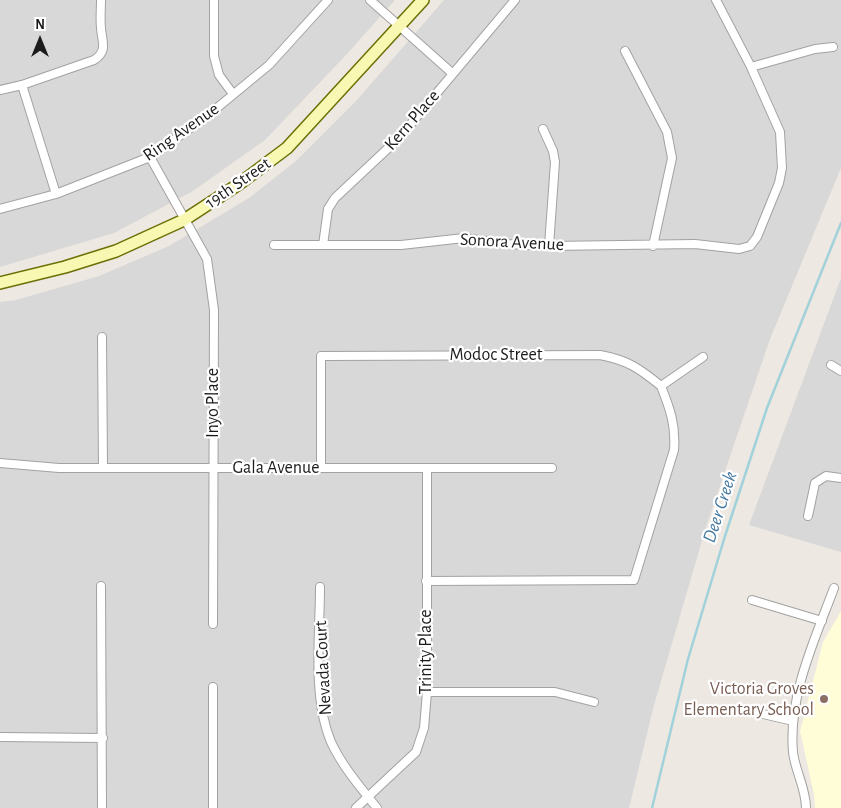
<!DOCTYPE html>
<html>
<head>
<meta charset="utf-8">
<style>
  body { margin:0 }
  #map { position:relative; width:841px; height:808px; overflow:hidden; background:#ede8e1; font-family:"Alegreya Sans",sans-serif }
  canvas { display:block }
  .north { position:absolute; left:15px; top:15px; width:50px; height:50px; -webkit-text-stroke:4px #fff; paint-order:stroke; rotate:0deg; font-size:14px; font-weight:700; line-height:20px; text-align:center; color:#1b1b1b }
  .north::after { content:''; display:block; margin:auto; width:18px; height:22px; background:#1b1b1b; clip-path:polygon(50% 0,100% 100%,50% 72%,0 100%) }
</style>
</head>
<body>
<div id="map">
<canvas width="841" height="808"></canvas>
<div class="north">N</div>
</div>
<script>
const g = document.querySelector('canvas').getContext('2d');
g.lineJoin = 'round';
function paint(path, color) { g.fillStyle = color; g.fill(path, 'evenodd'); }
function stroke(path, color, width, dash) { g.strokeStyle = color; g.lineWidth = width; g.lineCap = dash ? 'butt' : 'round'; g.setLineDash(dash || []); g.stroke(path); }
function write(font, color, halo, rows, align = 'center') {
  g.font = font + ' "Alegreya Sans",sans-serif'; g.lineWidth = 4.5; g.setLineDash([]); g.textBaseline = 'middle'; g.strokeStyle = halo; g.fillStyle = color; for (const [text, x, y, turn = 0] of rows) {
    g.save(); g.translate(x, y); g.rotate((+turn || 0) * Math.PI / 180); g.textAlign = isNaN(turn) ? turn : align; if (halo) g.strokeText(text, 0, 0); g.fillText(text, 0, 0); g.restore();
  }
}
const residential = new Path2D(`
  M0,0H395L347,54L265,140L193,191L114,233L0,267Z
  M444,0H841V168L770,339L706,527L654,705L629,808H0V302L16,300L99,276L169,246L249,198L296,161L357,100Z
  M841,278V552L749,525Z`);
const education = new Path2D(`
  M841,611V808H815L814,795L800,731L823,642Z`);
const stream = new Path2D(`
  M652,808L688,659L725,536L767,408L841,223`);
const street = new Path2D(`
  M214,0V56L219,75L233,94
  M370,0L452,73
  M625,51L667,132L672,158L653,246
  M751,67L815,49L833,47
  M22,85L56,194
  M0,90L22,85L94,60C108,51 102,42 101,28C100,19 101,9 101,0
  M543,129L553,151L555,162L549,246
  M150,157L207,259L214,310L213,624
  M0,209L56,194L150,157L206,117L269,65L328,0
  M274,245H401L464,238L506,244L549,246L695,244L739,249L750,246L757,237L779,183L782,168L780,132L751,67L716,0
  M323,245L328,209L335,198L399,138L515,0
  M102,337L103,468
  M831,365L841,371
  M661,386L703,357
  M0,463L59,468H552
  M321,468V356L600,355C628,360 640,369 661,386
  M808,516L815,483L826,476L841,478
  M426,581L634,580L674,450C676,425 670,409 661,386
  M101,586L102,808
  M320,587C320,635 312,697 331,742C342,766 361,788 377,808
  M752,600L822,621
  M213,687V808
  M427,692H555L594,702
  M746,710L793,721
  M0,737L103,738
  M356,808L416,752L424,728L427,692V469
  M806,808C806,788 795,771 793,752C788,696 815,639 834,588`);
const secondary = new Path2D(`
  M0,283L65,267L116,251L184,220L239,184L287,148L423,0`);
const markers = [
  [824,699,5,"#8d6e63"]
];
const streetNames = [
  ["Kern Place",412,120,-49],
  ["Ring Avenue",181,132,-35],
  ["19th Street",238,183,-35],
  ["Sonora Avenue",512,242,3],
  ["Modoc Street",496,355],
  ["Inyo Place",213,403,-90],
  ["Gala Avenue",276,468],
  ["Trinity Place",426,652,-90],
  ["Nevada Court",323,668,-93]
];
const educationNames = [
  ["Victoria Groves",814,689],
  ["Elementary School",814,710]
];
const waterNames = [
  ["Deer Creek",720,507,-72]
];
paint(residential, '#d9d8d8');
paint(education, '#fffcd8');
stroke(stream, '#a1d2db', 2.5);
stroke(street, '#a2a2a2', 10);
stroke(secondary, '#6b7005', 14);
stroke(street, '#fff', 8);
stroke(secondary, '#f9f8b3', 11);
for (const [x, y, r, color] of markers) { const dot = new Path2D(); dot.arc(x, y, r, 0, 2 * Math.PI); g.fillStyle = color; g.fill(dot); stroke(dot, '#fff', 2); }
write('18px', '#1b1b1b', '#fff', streetNames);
write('18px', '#785e54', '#fff', educationNames, 'right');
write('italic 19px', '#467aa2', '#fff', waterNames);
</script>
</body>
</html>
